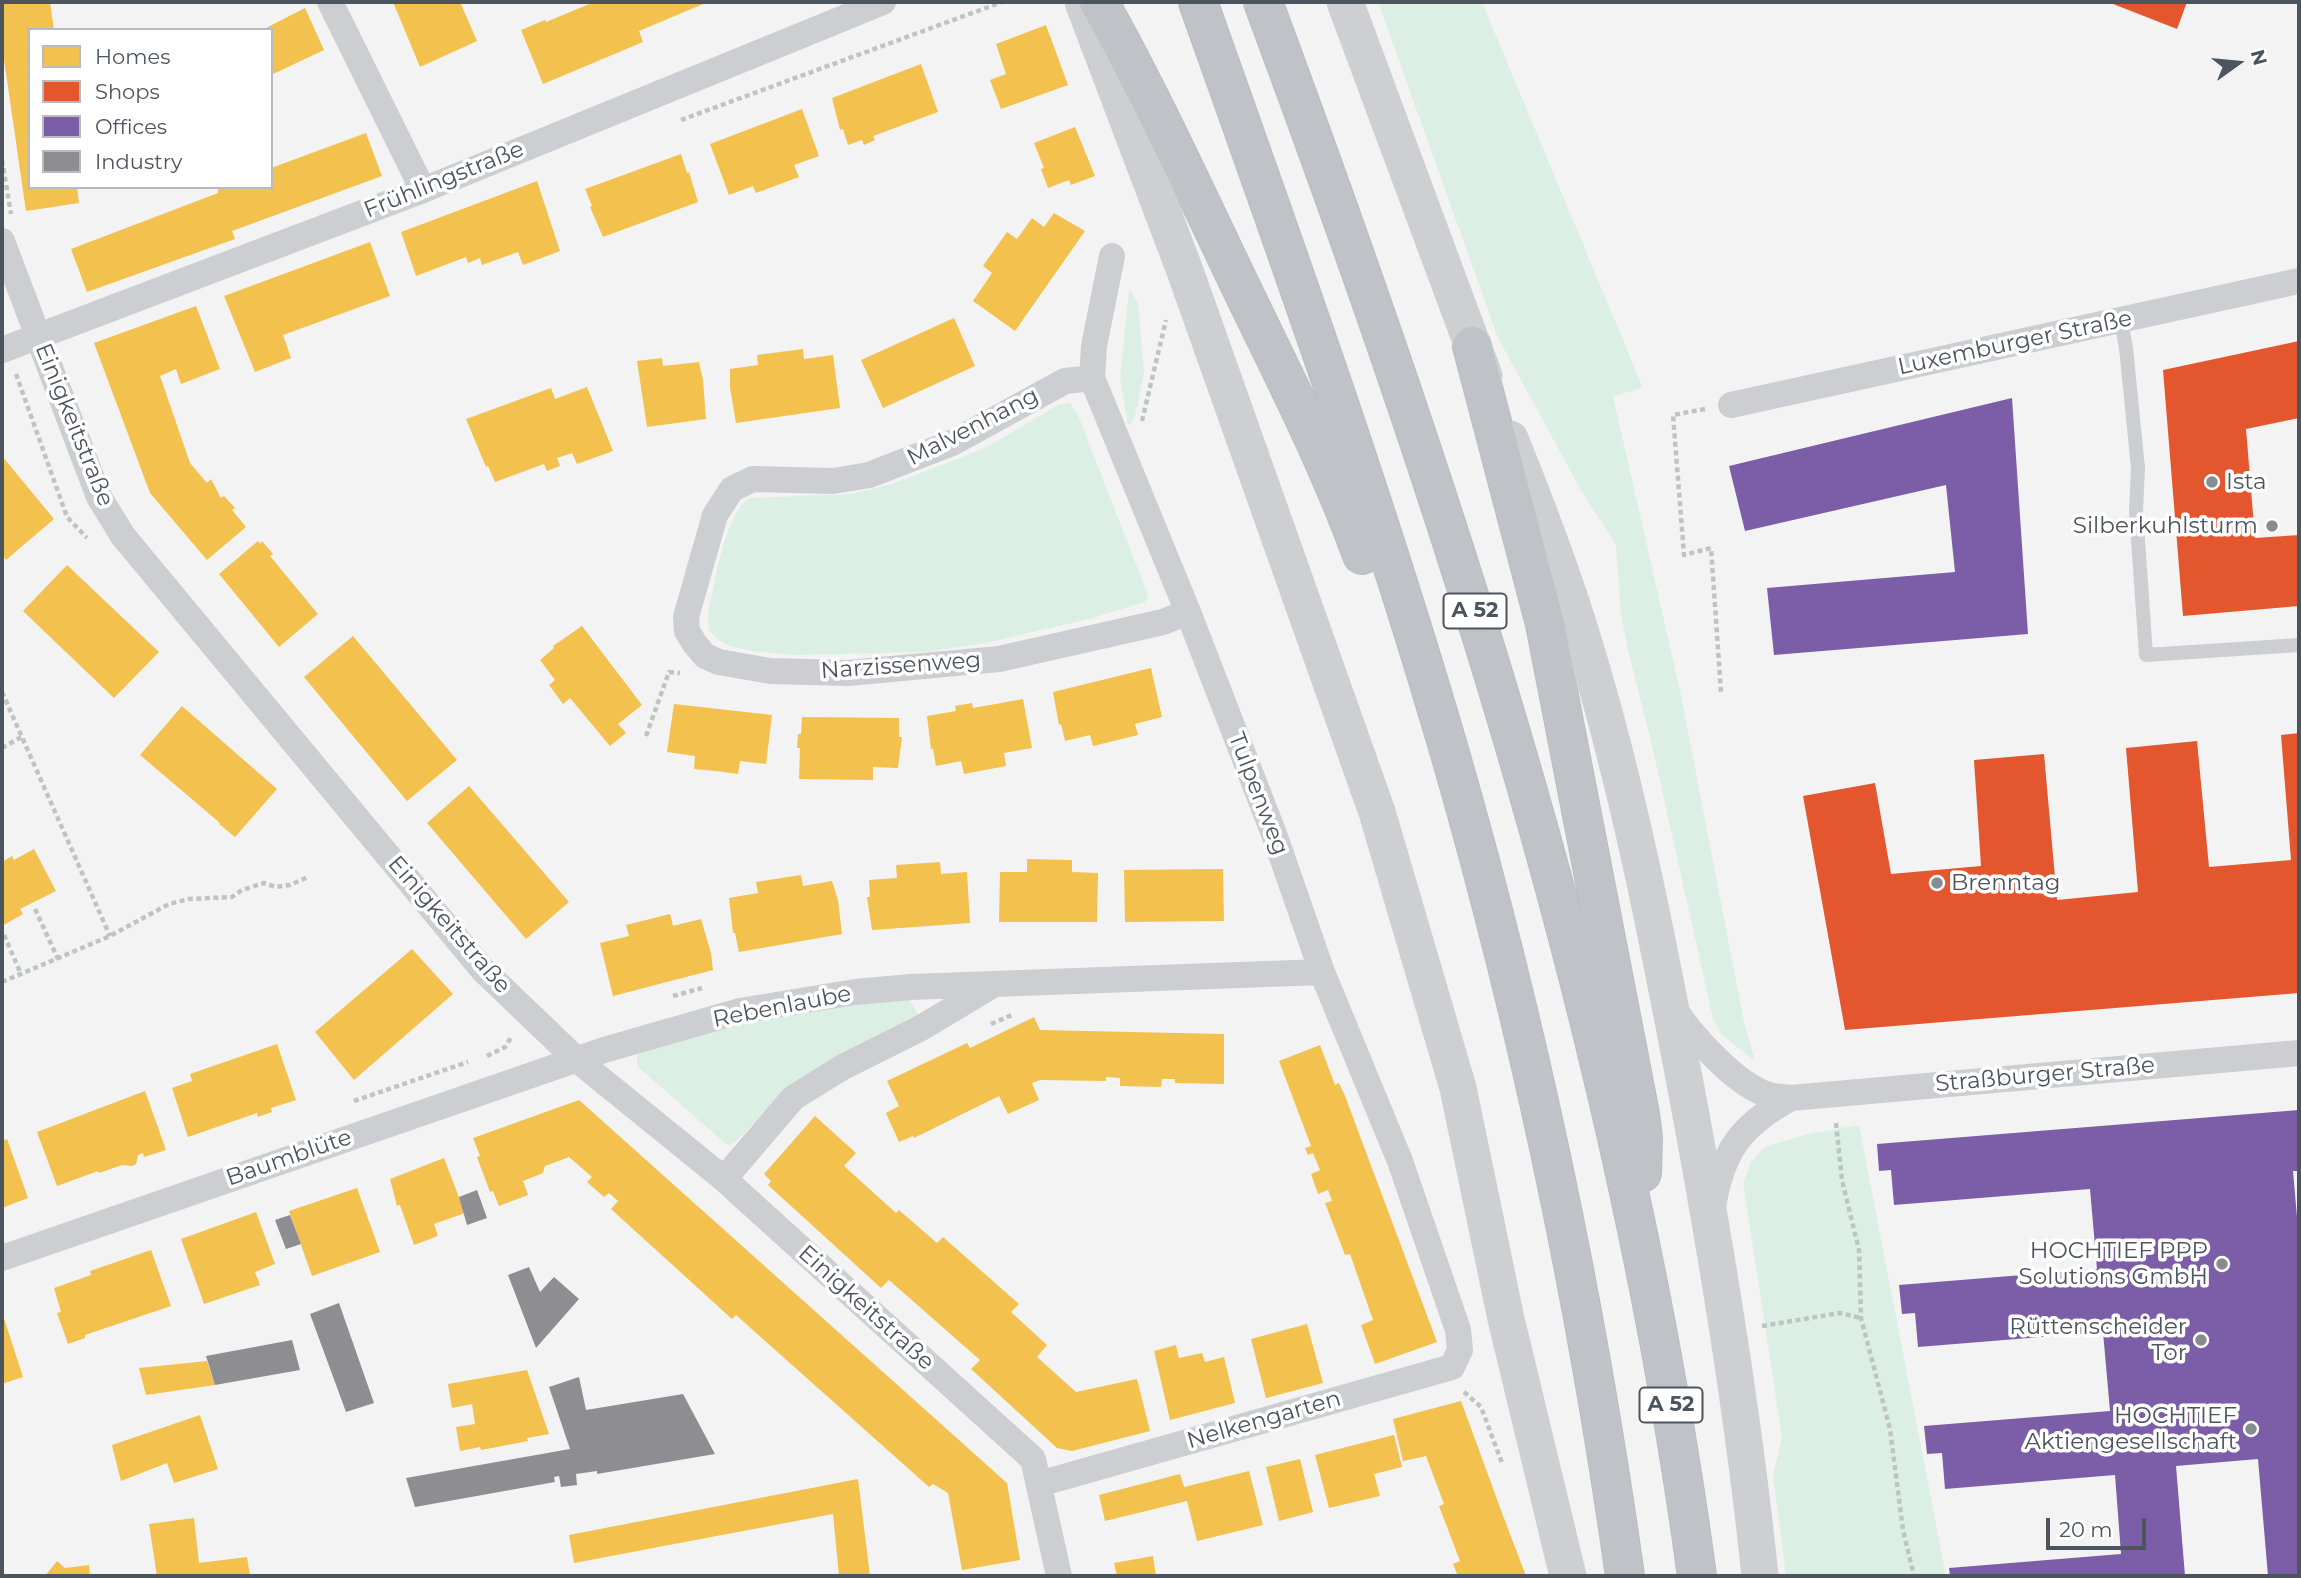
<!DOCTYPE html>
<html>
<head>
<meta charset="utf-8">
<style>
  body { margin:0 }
  #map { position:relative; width:2301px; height:1578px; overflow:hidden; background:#f4f3f3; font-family:Montserrat,sans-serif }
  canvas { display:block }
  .frame { position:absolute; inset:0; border:4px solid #4c545e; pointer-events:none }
  .legend { position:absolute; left:28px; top:28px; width:245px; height:161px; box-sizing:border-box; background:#fff; border:2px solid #b7bbbf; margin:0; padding:9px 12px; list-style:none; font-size:21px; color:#4c545e }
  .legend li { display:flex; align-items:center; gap:14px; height:35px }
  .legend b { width:35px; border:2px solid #b7bbbf }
  .north { position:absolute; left:2203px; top:28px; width:70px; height:70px; -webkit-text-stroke:5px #fff; paint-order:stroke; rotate:75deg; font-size:19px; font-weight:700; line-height:28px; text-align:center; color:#4c545e }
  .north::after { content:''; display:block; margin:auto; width:24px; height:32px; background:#4c545e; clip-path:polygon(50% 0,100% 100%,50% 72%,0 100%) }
  .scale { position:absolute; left:2046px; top:1518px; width:100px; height:32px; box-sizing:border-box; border:4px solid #4c545e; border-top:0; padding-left:9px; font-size:21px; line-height:24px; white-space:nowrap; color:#4c545e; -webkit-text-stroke:5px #fff; paint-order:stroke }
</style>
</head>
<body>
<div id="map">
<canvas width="2301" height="1578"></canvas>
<div class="frame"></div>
<ul class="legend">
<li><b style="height:19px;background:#f2c14e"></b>Homes</li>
<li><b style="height:19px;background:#e4572e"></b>Shops</li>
<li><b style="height:19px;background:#7b5ea7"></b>Offices</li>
<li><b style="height:19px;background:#8d8d92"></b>Industry</li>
</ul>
<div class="north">N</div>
<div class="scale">20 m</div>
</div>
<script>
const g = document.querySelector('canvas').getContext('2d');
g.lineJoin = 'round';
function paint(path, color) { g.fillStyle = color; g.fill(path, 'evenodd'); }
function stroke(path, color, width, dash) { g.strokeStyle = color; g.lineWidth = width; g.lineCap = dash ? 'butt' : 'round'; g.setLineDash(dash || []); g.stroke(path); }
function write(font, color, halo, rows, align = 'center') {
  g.font = font + ' Montserrat,sans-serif'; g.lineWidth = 7; g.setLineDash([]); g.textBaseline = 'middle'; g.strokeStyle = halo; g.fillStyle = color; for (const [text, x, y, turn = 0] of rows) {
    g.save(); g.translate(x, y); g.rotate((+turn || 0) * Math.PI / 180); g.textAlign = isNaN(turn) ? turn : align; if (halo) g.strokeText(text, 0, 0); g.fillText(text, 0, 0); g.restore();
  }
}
const green = new Path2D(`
  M1378,2H1482L1643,388L1613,396L1681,695L1744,1022L1755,1061L1722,1035L1713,1019L1651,741L1628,650L1621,615L1616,545L1582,492L1498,338Z
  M1129,289L1138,302L1144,374L1134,420L1128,426L1120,378Z
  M1070,403L1078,415L1148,595L1145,602L1089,619L986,643L927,652L793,655L751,651L727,645L716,638L709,630L708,616C714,586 724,516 749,498L852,494L895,483L985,448L1060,404Z
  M909,999L921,1019L788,1087L735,1143L727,1145L637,1066V1055C671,1035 716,1029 755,1021C806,1012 856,1002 909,999Z
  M1859,1125L1946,1576H1786L1773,1476L1782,1437L1743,1183L1751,1162L1766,1146L1813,1133Z`);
const homes = new Path2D(`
  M2,2H50L54,30H30V187H77L79,203L26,211L2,46Z
  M393,2H460L477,41L420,67Z
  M594,2H708L639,31L643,42L543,84L521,30L545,20L546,22Z
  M305,8L324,50L271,75V30H262Z
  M1046,25L1068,85L1001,109L990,80L1006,74L996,44Z
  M921,64L938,112L873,136L875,140L864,145L862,140L848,145L843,129L840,130L832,98Z
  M802,109L819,156L794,165L799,177L756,193L753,186L729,195L710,144Z
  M1075,127L1095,176L1071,185L1069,180L1048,188L1041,169L1044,168L1034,143Z
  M366,133L382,176L232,231L235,239L87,292L71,249L218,193V187H271V168Z
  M681,154L687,173L689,172L698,202L603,237L590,207L592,206L585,189Z
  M537,181L560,251L523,265L518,252L482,265L480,258L468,263L466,257L416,276L401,232Z
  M1054,213L1085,231L1015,331L973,301L992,273L983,266L1007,232L1017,239L1032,218L1044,227Z
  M370,242L390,296L283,335L291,358L255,372L224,296Z
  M196,306L220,369L181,384L176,369L160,376L190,463L207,483L211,479L221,498L224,496L235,508L232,510L246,527L207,560L150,493L94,343Z
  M954,318L975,366L883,408L861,360Z
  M803,349L804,359L833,355L840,408L736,423L730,388V369L758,365L757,355Z
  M662,358L663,366L699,362L703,380L706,419L647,427L637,361Z
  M587,387L613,451L577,464L572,453L557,458L560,466L547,471L544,464L495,482L488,466L486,467L466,419L551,388L555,399Z
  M2,456L54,519L6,560L2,554Z
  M258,541L260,544L262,541L273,554L270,556L318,614L279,647L219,574Z
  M67,565L159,652L114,698L23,611Z
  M582,626L642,705L618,724L626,733L610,746L570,698L563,704L549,685L555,680L540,660L554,648L553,646Z
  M353,636L457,760L407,801L304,677Z
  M1151,668L1162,717L1135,724L1138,735L1093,746L1090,735L1065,741L1061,724L1059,725L1053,692Z
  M1023,699L1032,748L1004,753L1006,766L964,774L961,761L936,766L933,749H931L927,716L956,711L955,706L972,703L973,708Z
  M674,704L772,715L766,764L740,761L738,774L716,771L694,769L695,756L667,752Z
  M182,706L277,789L235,837L219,824L220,823L140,755Z
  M802,717L899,718V737H902L898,768L873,767V780L799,779L800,748H797L798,734H801Z
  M469,786L569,902L526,939L427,823Z
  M34,849L56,891L20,909L23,914L2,926V862L12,856L14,860Z
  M1027,859L1072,860V872L1098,873L1097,922H999L1000,872H1027Z
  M940,862L941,874L967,872L970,923L872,930L867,897H870L869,880L897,878L896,865Z
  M1223,869L1224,921L1125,922L1124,870Z
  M801,875L803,886L832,881L838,900L842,934L739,952L735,933H733L729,898L758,893L756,882Z
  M670,914L673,926L701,919L711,953L713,970L613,996L600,943L629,936L626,925Z
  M412,949L453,994L354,1080L315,1032Z
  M1034,1017L1040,1030L1224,1034V1084L1175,1083V1079H1162L1161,1087L1120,1086V1078L1106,1077V1081L1040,1080L1032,1083L1039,1100L1008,1114L999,1096L914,1138L913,1136L899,1142L886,1113L899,1106L887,1081L967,1043L970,1048Z
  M277,1044L296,1100L271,1108L272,1112L258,1117L257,1113L188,1137L172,1088L192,1081L190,1074Z
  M1320,1045L1335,1085L1339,1083L1345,1096L1437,1342L1375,1364L1361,1325L1373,1320L1350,1254L1345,1255L1325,1203L1332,1201L1328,1190L1318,1194L1311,1174L1320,1170L1313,1153L1308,1155L1305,1148L1311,1146L1279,1061Z
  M145,1091L166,1150L144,1157L143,1153L138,1155L136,1164L132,1166L122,1165L99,1173L98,1171L57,1186L37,1132Z
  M579,1100L1007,1483L1020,1560L962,1570L948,1493L933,1484L929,1487L736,1315L732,1319L611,1209L618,1201L609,1193L604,1197L587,1182L592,1177L569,1157L545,1166L543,1173L523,1181L528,1195L499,1206L493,1191L490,1192L477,1157L480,1156L473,1138Z
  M815,1116L856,1153L844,1166L896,1213L899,1210L937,1243L943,1237L1019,1304L1011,1312L1047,1345L1037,1357L1076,1392L1137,1379L1150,1431L1072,1451L1057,1448L971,1369L980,1360L889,1280L881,1288L768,1185L771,1181L764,1174Z
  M7,1139L28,1198L2,1208V1141Z
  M444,1158L465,1213L434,1224L438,1236L414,1245L400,1205L397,1206L390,1179Z
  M357,1188L380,1252L312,1276L289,1211Z
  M256,1212L275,1264L255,1272L260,1285L204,1304L181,1239Z
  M151,1250L171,1306L85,1335V1338L68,1344L57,1313L61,1312L54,1288L91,1275L90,1271Z
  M2,1312L23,1377L2,1384Z
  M1307,1324L1323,1383L1266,1398L1251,1339Z
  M1176,1345L1179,1358L1202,1353L1205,1362L1224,1357L1235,1403L1170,1420L1154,1351Z
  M207,1361L215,1385L146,1395L139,1368Z
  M527,1370L549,1434L527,1438L528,1441L481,1450L480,1447L460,1451L456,1427L475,1424L472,1404L452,1408L448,1384Z
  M1461,1401L1502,1513L1526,1576H1458L1453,1564L1460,1561L1439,1506L1444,1504L1426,1456L1403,1461L1393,1419Z
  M200,1415L218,1469L174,1483L167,1463L121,1481L112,1445Z
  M1394,1435L1402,1467L1374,1474L1380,1496L1329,1508L1315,1455Z
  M1300,1459L1313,1512L1279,1521L1266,1467Z
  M1249,1471L1263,1525L1197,1541L1187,1501L1105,1521L1099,1495L1180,1474L1184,1487Z
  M858,1479L870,1576H839L833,1514L574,1563L569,1535Z
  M194,1518L199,1563L247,1557L250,1576H157L149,1524Z
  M1153,1556L1156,1576H1117L1114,1563Z
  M57,1561L65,1568L89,1565L90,1576H45Z`);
const shops = new Path2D(`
  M2108,2H2187L2177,29Z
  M2299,341V418L2246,429L2255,538L2299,535V606L2183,616L2163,370Z
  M2299,733V993L1845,1030L1803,796L1875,783L1891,874L1981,866L1974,760L2044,754L2057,900L2138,892L2126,748L2197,741L2209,867L2291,860L2281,735Z`);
const offices = new Path2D(`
  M2012,398L2028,634L1774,655L1767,588L1955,572L1946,485L1745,531L1729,466Z
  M2299,1110V1171H2293L2299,1240V1576H2268L2258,1459L2176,1466L2185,1576H1950L1949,1568L2121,1554L2115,1475L1945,1489L1942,1453L1927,1454L1924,1426L2110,1411L2103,1332L1918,1347L1915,1313L1902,1314L1899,1285L2097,1269L2090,1189L1894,1205L1891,1170L1879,1171L1877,1144Z`);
const industry = new Path2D(`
  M477,1190L487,1218L467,1225L459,1197Z
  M290,1215L301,1244L286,1249L275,1220Z
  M529,1267L540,1292L554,1277L579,1299L536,1348L508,1275Z
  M339,1303L374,1403L346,1412L310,1314Z
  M292,1340L300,1370L215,1385L206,1356Z
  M579,1377L586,1410L683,1394L715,1454L597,1474V1471L576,1474L577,1485L561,1487L559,1476L554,1477L555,1482L415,1507L406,1478L570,1449L549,1387Z`);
const path = new Path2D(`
  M681,120L1002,2
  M2,160L11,214
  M16,374L67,517L87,538
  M1705,409L1673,415L1684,555L1711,548L1721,692
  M1142,421L1166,320
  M2,692L110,936
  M646,736L669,672L680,673
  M2,748L23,736
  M35,909L58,959
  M4,935L21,974
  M2,982L110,936L169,904L189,899L232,897L242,890L264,883L276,887L290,885L308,877
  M673,996L702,988
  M991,1024L1012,1015
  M487,1056L505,1047L512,1036
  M354,1101L468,1062
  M1836,1123L1842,1180L1859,1250L1861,1318L1890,1429L1903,1530L1914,1576
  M1762,1326L1840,1313L1861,1318
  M1464,1392L1481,1407L1502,1463`);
const lane = new Path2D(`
  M2121,321L2126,348L2138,468L2136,511L2146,655L2299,645`);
const street = new Path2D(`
  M330,2L423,190
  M2,241L99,497L123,536L482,969L576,1059L724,1179L1033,1459L1059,1576
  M2,350L423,190L883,2
  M1092,378L1065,381L952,443L869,475L833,481L753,479L732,489L715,515L686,617L687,631L695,644L705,656L719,662L770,671L848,673L999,659L1163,622L1188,612
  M1731,405L2299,281
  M1674,1008C1692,1036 1737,1086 1769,1095C1776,1097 1784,1097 1791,1098L2299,1053
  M724,1179L793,1098L843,1067L921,1028L991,986
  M1713,1207C1722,1151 1741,1125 1791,1098
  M2,1258L604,1050L740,1011L855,992L911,987L1322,972
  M1039,1484L1452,1367L1460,1350L1458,1330L1400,1161L1322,972L1274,834L1188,612L1092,378L1094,346L1112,256`);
const secondary = new Path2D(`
  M1083,2L1185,271L1377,812L1458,1088L1506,1319L1568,1576
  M1345,2L1484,376
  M1510,439C1537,506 1563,573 1584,643C1628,787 1657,936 1685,1083C1716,1247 1743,1411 1760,1576`);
const highway = new Path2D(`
  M1099,2C1150,93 1194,189 1239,283C1282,373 1328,461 1362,555
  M1198,2C1287,252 1377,502 1451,757C1529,1028 1586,1298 1625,1576
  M1263,2C1453,513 1624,1034 1697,1576
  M1472,346L1545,624L1640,1114L1643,1137L1642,1173`);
const markers = [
  [2212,482,7,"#878c92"],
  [2272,526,7,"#878c92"],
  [1937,883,7,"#878c92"],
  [2222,1264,7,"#878c92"],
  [2201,1340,7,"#878c92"],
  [2251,1429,7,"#878c92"]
];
const shields = [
  [1475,611,63],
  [1671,1405,63]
];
const shieldNames = [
  ["A 52",1475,611],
  ["A 52",1671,1405]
];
const streetNames = [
  ["Frühlingstraße",444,180,-22],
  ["Luxemburger Straße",2015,343,-12],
  ["Einigkeitstraße",74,425,68],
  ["Malvenhang",973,427,-27],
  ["Narzissenweg",901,666,-4],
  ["Tulpenweg",1258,794,69],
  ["Einigkeitstraße",449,925,49],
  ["Rebenlaube",782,1007,-11],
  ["Straßburger Straße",2045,1075,-5],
  ["Baumblüte",289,1158,-19],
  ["Einigkeitstraße",866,1308,42],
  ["Nelkengarten",1264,1420,-16]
];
const poiNames = [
  ["Ista",2226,482,"left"],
  ["Silberkuhlsturm",2258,526],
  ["Brenntag",1951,883,"left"],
  ["HOCHTIEF PPP",2208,1251],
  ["Solutions GmbH",2208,1277],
  ["Rüttenscheider",2187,1327],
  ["Tor",2187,1353],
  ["HOCHTIEF",2237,1416],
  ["Aktiengesellschaft",2237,1442]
];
paint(green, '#dcefe5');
paint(homes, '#f2c14e');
paint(shops, '#e4572e');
paint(offices, '#7b5ea7');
paint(industry, '#8d8d92');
stroke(highway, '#babcc1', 40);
stroke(path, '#bdc5c3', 4.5, [5, 3.5]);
stroke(lane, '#cdced1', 14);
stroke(street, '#cdced1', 26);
stroke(secondary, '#cecfd2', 37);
stroke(highway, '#bfc3c7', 38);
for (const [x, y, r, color] of markers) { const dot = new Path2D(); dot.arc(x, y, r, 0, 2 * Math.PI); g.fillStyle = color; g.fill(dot); stroke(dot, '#fff', 2.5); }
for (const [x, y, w] of shields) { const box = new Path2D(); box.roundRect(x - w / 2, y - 17.5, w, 35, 5); g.fillStyle = '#fff'; g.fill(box); stroke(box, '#4c545e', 2); }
write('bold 21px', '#4c545e', null, shieldNames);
write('23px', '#4c545e', '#fff', streetNames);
write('23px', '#4c545e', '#fff', poiNames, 'right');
</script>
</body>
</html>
